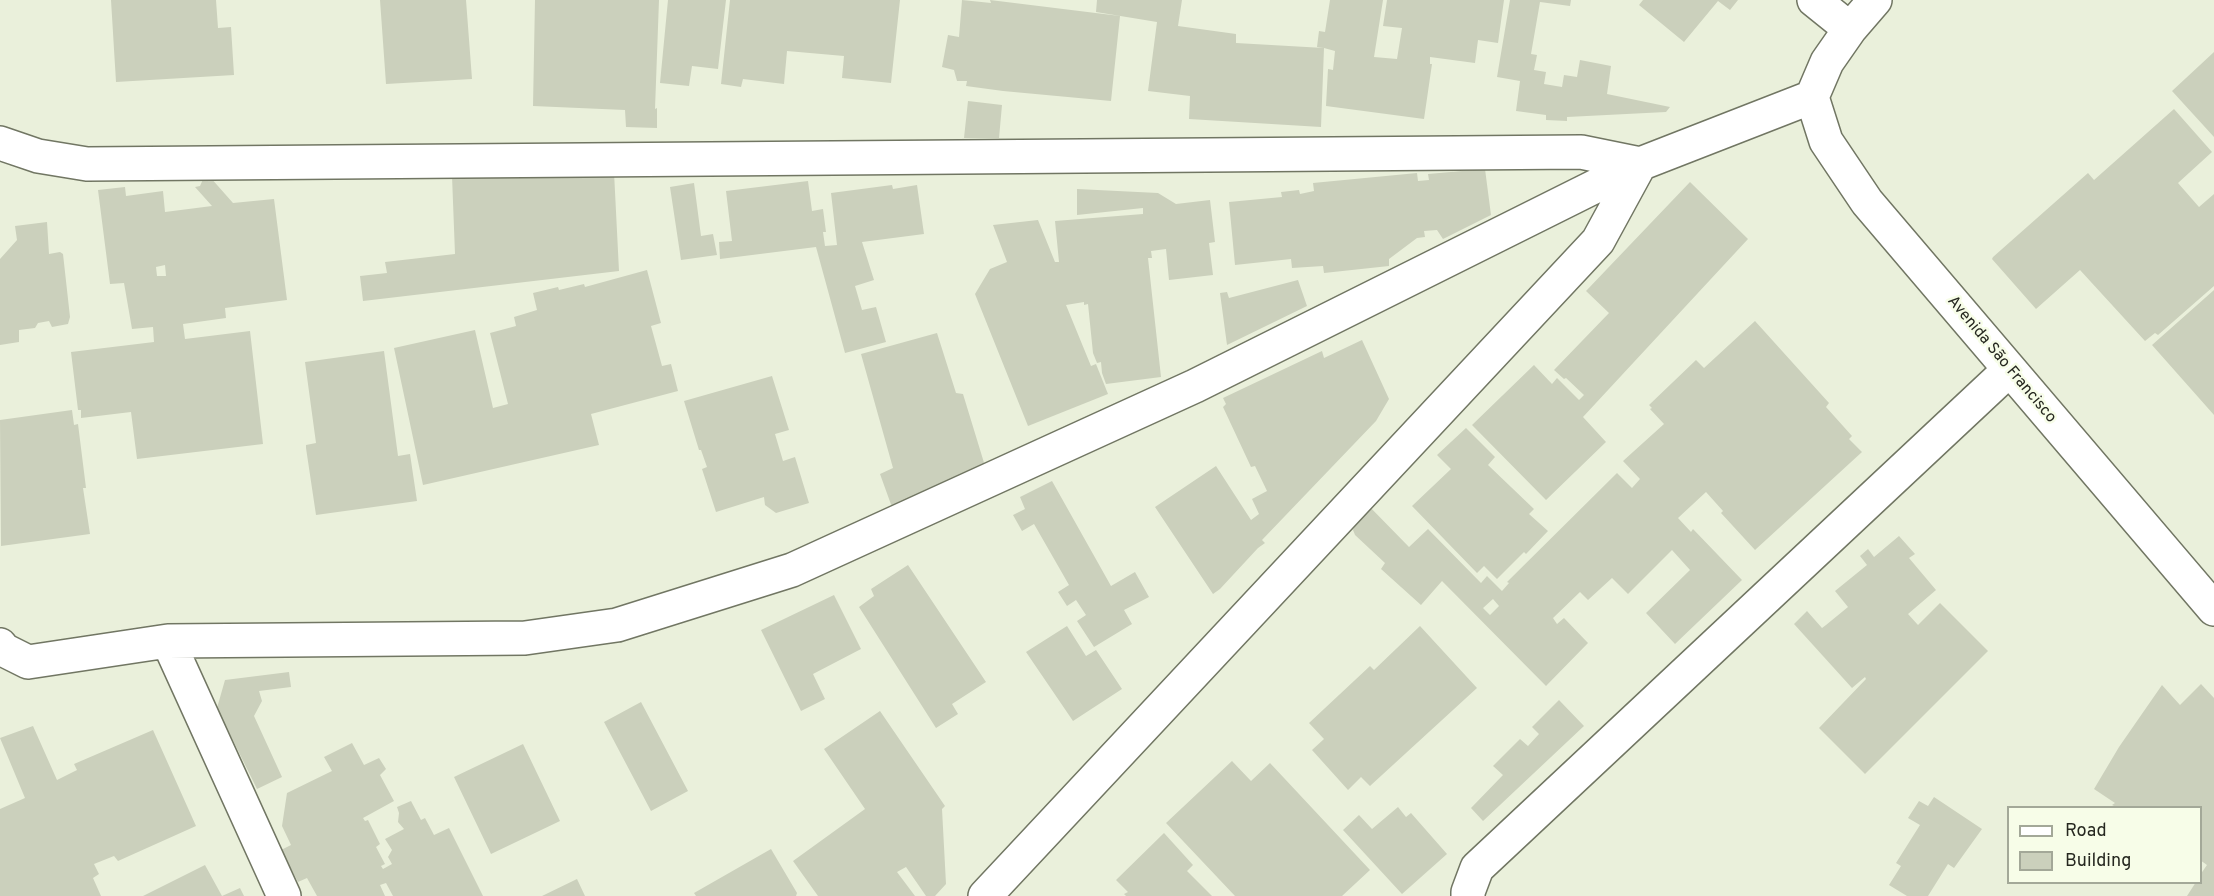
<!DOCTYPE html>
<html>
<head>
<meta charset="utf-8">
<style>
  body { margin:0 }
  #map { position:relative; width:2214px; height:896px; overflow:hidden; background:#eaf0db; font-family:Overpass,sans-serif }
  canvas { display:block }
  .legend { position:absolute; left:2007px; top:806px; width:195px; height:78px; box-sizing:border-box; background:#f7fde8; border:2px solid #a3a898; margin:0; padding:8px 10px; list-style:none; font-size:18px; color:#262820 }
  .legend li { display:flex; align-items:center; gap:12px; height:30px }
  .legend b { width:30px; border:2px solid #a3a898 }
</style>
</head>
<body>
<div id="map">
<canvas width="2214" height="896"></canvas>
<ul class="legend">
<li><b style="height:8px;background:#fff"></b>Road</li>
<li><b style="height:16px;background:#cbd0bc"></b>Building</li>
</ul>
</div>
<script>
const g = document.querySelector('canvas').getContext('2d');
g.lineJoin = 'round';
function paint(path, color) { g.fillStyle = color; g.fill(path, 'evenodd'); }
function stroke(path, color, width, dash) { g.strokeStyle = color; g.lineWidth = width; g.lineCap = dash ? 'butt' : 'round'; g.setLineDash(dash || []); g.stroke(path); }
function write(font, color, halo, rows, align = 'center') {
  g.font = font + ' Overpass,sans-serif'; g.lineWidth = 5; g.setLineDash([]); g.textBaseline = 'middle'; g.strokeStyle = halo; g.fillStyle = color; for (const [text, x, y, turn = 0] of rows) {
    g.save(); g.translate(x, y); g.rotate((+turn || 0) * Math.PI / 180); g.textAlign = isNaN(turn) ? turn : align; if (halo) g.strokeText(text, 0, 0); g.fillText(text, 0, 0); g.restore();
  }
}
const building = new Path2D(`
  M111,0H216L218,28L231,27L234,75L116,82Z
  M380,0H466L472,79L386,84Z
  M535,0H659L655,109L657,108V128L626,127L625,110L533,106Z
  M668,0H726L718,69L692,66L689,86L660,83Z
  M730,0H900L891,83L842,78L844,56L787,51L784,84L743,79L741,87L721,84Z
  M962,0L991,3L990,0L1120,16L1111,101L1003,91L966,86L967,81H957L954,70L942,67L948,35L959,37Z
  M1097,0H1182L1178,26L1236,34V43L1324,48L1317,47L1319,31L1325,32L1330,0H1383L1374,57L1397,59L1402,28L1383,26L1387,0H1504L1498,43L1478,40L1475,63L1430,57V64H1432L1424,119L1326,106L1328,69L1333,70L1335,51L1324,48L1321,127L1189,119L1190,96L1148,91L1157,22L1096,12Z
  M1510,0H1571L1570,6L1540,2L1531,54L1537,55L1534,70L1546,72L1544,84L1562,87L1564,75L1577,77L1580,60L1611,66L1607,94L1670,107L1666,112L1567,117V121L1546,120V115L1516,111L1520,81L1497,77Z
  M1643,0H1738L1730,10L1718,1L1684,42L1639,5Z
  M2214,52V137L2172,91Z
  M968,101L1002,105L999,138H964Z
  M2174,109L2212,152L2178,183L2199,207L2214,194V286L2158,335L2155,333L2145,341L2080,270L2036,309L1992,259L1993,257L2088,173L2094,180Z
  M1485,169L1491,215L1443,239L1437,230L1424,231L1425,237L1417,238L1389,259V266L1324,273L1323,266L1292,268L1291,259L1235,265L1229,202L1282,197L1281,192L1299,190L1300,194L1314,191L1313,183L1417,173L1418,181L1429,180L1428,174Z
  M614,172L619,271L363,301L360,276L387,273L385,262L455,254L452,176Z
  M204,177H210L233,203L274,199L287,300L225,308L226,318L183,324L185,339L250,331L263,444L137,459L131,412L81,418V410H78L71,352L154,342L153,327L132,329L124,283L110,284L98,190L125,187L126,196L163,191L165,212L212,206L195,187L200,186ZM165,265L166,276H157L156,267Z
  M808,181L812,211L823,209L826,232H823L825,246L837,245L831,193L892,185L893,189L917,185L924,234L862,242L874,280L855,286L862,310L876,307L886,342L845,353L816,247L720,259L719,242L732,241L726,191Z
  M1690,182L1748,239L1583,417L1606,442L1546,500L1472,425L1534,365L1552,384L1557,378L1579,400L1584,395L1566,378L1564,379L1554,370L1609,313L1586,291Z
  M694,183L701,236L713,234L717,255L681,260L670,187Z
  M1077,189L1158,193L1176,204L1210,200L1215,242L1209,243L1213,275L1169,280L1166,249L1151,251L1152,258H1148L1161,377L1106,384L1102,373L1101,362L1097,363L1093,353L1088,304L1084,305V302L1066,305L1091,366L1096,364L1108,394L1028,426L975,294L990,269L1007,262L993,225L1038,220L1055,262H1059L1055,221L1143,214V208L1077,215Z
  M47,222L49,254L60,252L63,254L70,317L68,324L52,327L49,321L38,323L35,328L19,330V342L0,345V259L17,240L15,226Z
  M647,270L661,323L651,326L662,366L671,364L678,391L591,414L599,445L423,485L394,348L475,330L493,408L508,404L490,333L516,326L514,317L537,310L533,293L558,287L559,290L584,284L585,287Z
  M1298,280L1307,306L1227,345L1220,293L1227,292L1229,298Z
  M2214,290V415L2152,345Z
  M1755,321L1829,403L1826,407L1852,436L1849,439L1862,452L1755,550L1721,513L1723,511L1706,492L1678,518L1691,532L1693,529L1742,580L1675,644L1646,613L1690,570L1672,550L1628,594L1612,578L1588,600L1580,592L1553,618L1557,624L1564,618L1588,643L1546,686L1442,581L1421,605L1381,569L1385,563L1355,535L1353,530L1366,503L1409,547L1428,529L1481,583L1487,576L1502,591L1509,583L1507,582L1617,473L1632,488L1640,479L1623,461L1664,424L1650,409L1652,408L1649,405L1696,360L1704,368ZM1493,599L1499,606L1490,615L1483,608Z
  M937,333L956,393L963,394L985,466L893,510L880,474L893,468L861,354Z
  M1362,340L1389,399L1376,421L1262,540L1265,543L1258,548L1220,589L1213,594L1155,507L1216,466L1251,520L1259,514L1252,499L1267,491L1255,466L1251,467L1223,407L1226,404L1223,398L1322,351L1324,358Z
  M384,351L398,456L410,454L417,501L316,515L306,448V445L316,443L305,362Z
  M772,376L789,430L775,434L783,461L795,457L809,503L776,513L765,505L764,497L716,512L702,469L707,467L701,450H699L684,401Z
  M72,410L74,425L78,424L86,488H83L90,534L1,546L0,420Z
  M1466,428L1495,457L1488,465L1534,509L1529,514L1548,531L1526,554L1524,552L1497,579L1484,566L1477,573L1412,506L1451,469L1437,455Z
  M1052,481L1111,586L1135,572L1149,597L1124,610L1132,624L1094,647L1077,621L1086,615L1076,600L1067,606L1058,592L1069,585L1034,524L1022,531L1013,515L1025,509L1020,497Z
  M1899,536L1915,554L1909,558L1936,590L1908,614L1918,625L1940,603L1988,651L1865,774L1819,728L1866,679L1865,677L1852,688L1794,624L1807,611L1822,628L1826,625L1848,607L1835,591L1867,565L1860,556L1868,549L1874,557Z
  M908,565L986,682L952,704L958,714L936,728L859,607L874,596L871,589Z
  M834,595L861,649L813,674L825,699L801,711L761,630Z
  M1067,626L1086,656L1096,650L1122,689L1073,721L1026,652Z
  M1420,626L1477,688L1370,786L1361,777L1348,790L1312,750L1324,739L1309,723L1370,666L1374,670Z
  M289,672L291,687L259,691L262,701L254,716L282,777L257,789L217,708L225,680Z
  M2201,684L2214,698V896H2187L2196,882H2200V875L2207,865L2200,860V807H2116L2112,805L2115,803L2094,789L2119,747L2162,685L2180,705Z
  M1559,700L1584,726L1483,821L1471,808L1503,775L1493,766L1520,739L1528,746L1539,734L1532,727Z
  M641,702L688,791L651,811L604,722Z
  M880,711L945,806L942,809L946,884L935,896H926L906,867L897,872L915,896H818L793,861L865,809L824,749Z
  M33,726L57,780L77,770L74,764L153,730L196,826L118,861L114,856L94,864L99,874L93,878L101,896H0V809L25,798L0,738Z
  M352,743L364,765L379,758L386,769L380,775L394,801L363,818L365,821L368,820L380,844L376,847L385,864L381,866L383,869L392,864L388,857L392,850L385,839L404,829L398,822L399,813L397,807L411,801L421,820L425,818L434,835L449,828L483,896H393L386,883L380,885L385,896H317L307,878L298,882L281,850L291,845L282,826L287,793L332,771L324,757Z
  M523,744L560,821L491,854L454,777Z
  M1232,761L1251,781L1270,763L1370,870L1342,896H1235L1166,823Z
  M1934,797L1982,829L1954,868L1948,864L1928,896H1907L1889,885L1901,866L1896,863L1920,825L1908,818L1919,801L1928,806Z
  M1398,807L1406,817L1411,813L1447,854L1402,894L1343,830L1359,815L1372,829Z
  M1164,833L1193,865L1187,871L1212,896H1126L1124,894L1128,892L1116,880Z
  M771,849L797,893L796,896H696L694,893Z
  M205,865L222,896L240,888L244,896H143Z
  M577,879L585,896H542Z`);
const minor = new Path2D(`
  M1814,0L1850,29
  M1812,97L1826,141L1867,202L2214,609
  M1812,97L1827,62L1850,29L1875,0
  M0,143L38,156L87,164L1581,152L1640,164L1598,241L985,896
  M168,641L284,896
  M0,645L4,650L28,662L168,641L525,638L617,625L792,570L1195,386L1640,164L1812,97
  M1468,896V892L1477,868L2009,370`);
const streetNames = [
  ["Avenida São Francisco",2001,360,50]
];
paint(building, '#cbd0bc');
stroke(minor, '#717663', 36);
stroke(minor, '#fff', 33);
write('16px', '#262820', '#f7fde8', streetNames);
</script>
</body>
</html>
